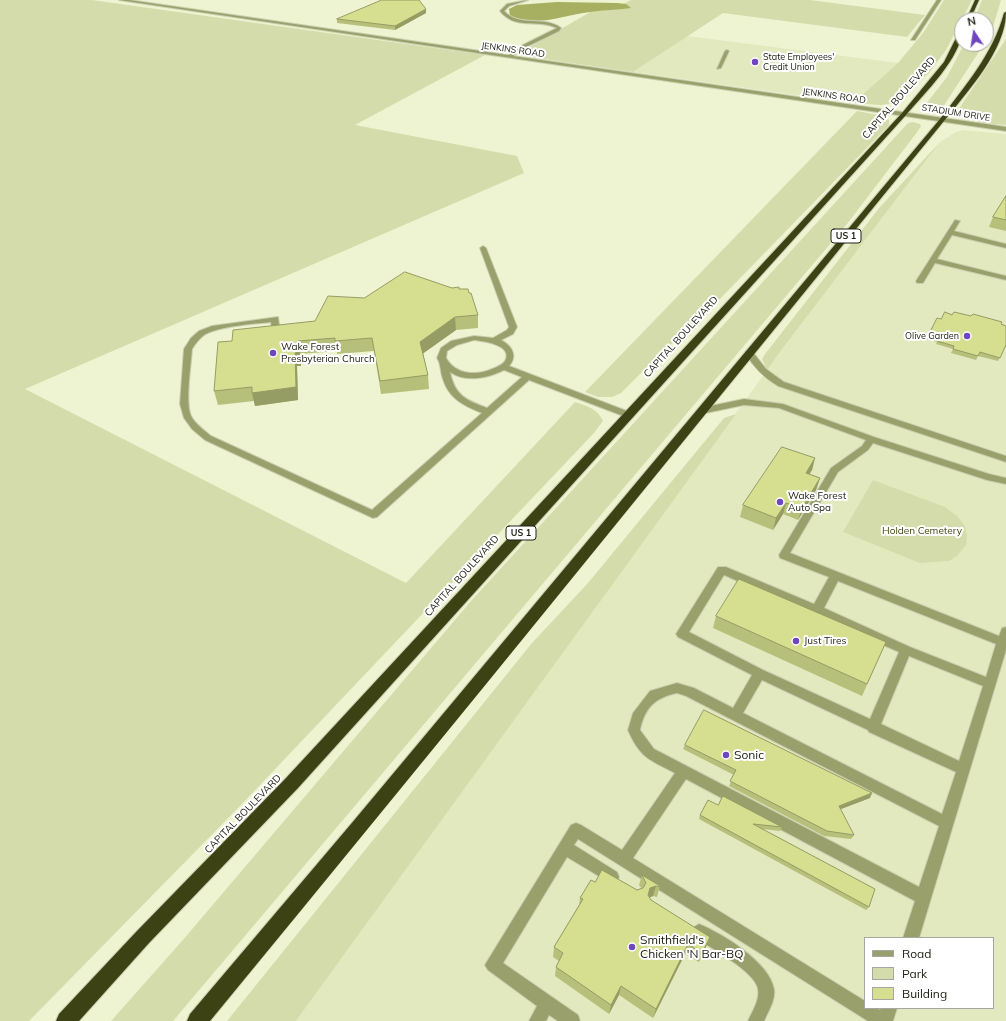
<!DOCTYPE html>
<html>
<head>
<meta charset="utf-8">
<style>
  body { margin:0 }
  #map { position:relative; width:1006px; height:1021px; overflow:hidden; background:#eef4d1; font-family:Mulish,sans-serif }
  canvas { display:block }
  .legend { position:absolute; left:864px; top:937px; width:130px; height:72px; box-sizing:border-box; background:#fff; border:1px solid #a6a7a1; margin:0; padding:5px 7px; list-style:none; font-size:12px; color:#202215 }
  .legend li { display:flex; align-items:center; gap:8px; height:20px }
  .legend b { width:20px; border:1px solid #a6a7a1 }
  .north { position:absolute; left:954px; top:12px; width:40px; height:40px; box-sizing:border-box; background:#fff; border:1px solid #a6a7a1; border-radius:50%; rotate:348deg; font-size:11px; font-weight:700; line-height:16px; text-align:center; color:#202215 }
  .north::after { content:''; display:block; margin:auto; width:14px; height:18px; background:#6f46bf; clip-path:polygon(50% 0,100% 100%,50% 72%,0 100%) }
</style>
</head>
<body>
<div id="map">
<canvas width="1006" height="1021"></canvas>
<ul class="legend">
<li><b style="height:5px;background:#99a06b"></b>Road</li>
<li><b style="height:11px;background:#d5dcac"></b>Park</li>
<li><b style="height:11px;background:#d5df8f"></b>Building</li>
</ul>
<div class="north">N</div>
</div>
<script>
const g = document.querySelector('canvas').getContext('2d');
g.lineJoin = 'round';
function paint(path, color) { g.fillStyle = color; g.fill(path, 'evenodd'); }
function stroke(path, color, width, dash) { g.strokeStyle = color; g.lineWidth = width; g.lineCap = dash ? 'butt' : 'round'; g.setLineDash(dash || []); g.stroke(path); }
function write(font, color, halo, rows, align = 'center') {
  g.font = font + ' Mulish,sans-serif'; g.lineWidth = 4; g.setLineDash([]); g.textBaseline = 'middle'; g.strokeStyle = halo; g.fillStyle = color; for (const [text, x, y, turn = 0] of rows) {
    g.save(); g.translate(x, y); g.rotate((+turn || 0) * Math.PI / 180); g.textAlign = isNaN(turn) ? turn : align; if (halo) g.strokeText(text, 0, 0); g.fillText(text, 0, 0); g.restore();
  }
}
const built = new Path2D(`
  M687,36L898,63L853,103L633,72Z
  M963,130L1006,134V1021H296L783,348L940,142L956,132ZM865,938H993V1008H865Z`);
const green = new Path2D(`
  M0,0H92L485,55L355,125L517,156L524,173L25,389L406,583L575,402C587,406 598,409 603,421L594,433L242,804L29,1021H0Z
  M631,0H810L925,15L907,37L723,13L633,72L516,55L592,11L621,9L626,4H623Z
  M944,0H972L946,50L929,73L897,103L881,105L853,103L898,63L923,33Z
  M982,0H1001L992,30L986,40V20H974Z
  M1006,39V125C991,124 969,123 958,111L960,107Z
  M964,44H984L941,110L931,112L923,110L922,109L947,77Z
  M857,111L883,116L889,120V125L716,303L657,357L621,393L612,397H598L585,392Z
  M913,122L920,124L921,126L918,131L847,224L173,1021H111L182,941L471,601L908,123Z
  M940,142L783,348L767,370L762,359L765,354L880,207Z
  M736,414L296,1021H227L532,643L588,583L724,418Z
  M873,480L945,507L957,516L965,526L967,535L966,545L957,556L949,561L920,563L843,532Z`);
const water = new Path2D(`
  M557,2L617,3L626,4L631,8C617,10 604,10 590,12C564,15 535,28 510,16L509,9L517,5Z`);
const minor = new Path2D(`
  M119,0H129L508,55L523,45L557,28C537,18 516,31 500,11L507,4L528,0L509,6L504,11C519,28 544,15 561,28L559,31L526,47L513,56L1006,127V131Z
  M937,0H941L915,40H911Z
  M727,50L729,51L721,68L717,69L725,51Z
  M955,220L960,221L954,231L1006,244V248L952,235L937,259L1006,276V280L935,263L923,283H917L916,281Z
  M483,246L486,248L517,327L513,334L501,340C512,346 518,356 509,366L632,413L633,415L632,417H626L529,380L377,517L373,518L205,440L192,429L184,418L180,404L184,349L191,338L199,331L212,326L278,317L280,332L279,334H276L272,332L271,322C254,324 218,326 204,335C199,339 195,344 192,349C191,365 185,402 191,416C195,424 204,430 211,436L372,510L482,413C462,405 448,398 442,376C440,369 441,364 437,358L441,348L451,341L474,336L493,338L507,330L509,327L480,248ZM474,340C483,341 514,345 505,361C502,365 497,367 492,369C476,376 456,375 446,358L447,351L457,345ZM504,370L522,377L487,408C466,400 455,396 450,372C466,383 488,378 504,370Z
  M746,351H752L766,369L784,382L1006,456V462L778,386C763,377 754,367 745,353Z
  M744,399L783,404L874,437L989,474L1006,478V484L987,480L873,443L868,450L838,472L790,553L999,636L1002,628L1006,627V650L919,938H903L915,901L686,779L633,858L865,1001V1008H877L880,1010L881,1008H897L893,1021H868L578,839L574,845L617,872L619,877L617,882L612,884L567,857L503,963L578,1015L580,1021H558L549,1015L546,1021H529L537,1006L488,970L485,965L488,960L571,825L576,823L581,825L622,850L675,773C650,760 640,758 628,730L633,713L650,691L677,683L694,688L733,708L752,675L678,637L676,634L718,567H726L814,604L829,577L780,558L779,555L831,468L862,446L866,440L779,408L744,405L701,414L697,411L701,408ZM724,575L899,652L870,719L763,670L689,632ZM838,581L996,644L986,677L910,647L824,608ZM909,656L983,686L959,761L881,724ZM762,680L868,730L869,732L956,772L942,814L743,713ZM677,693L686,696L939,826L919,887L654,749L640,730C645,707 655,698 677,693Z
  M699,924C723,934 769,962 774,989C776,999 768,1012 764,1021H748C752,1012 760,1000 758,989C755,971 709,947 694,937L691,932L694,927Z`);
const highway = new Path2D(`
  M975,0H979L970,20H966Z
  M1006,12C1006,50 967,92 944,121C699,421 456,723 210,1021H187L190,1014L351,824L940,119C965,86 993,54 1004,13Z
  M962,30C962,57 923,95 906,115L298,788L149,943L79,1021H56L59,1014L137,931L286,778L902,113L944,62L959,32Z`);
const wall = new Path2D(`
  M426,9V13L395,30L337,23V19Z
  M1006,196V231L989,227L993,217Z
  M452,288L459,289L478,315V328L456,330L423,353L428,375L429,389L381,394L374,351L337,354V351L300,354L301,366H297L298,400L255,406L254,401L218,405L214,391L232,341L315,321L364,298Z
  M952,315L1001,324L1006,345L998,361L978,356L976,360L951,353L953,349L936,344L937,342L926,339L928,336L941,319Z
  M815,458L812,470L809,474L820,478L816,490L798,520L783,514L773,530L740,517L743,505Z
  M716,616L886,642L862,696L713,628Z
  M685,745L870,798L840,809L854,835L851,839L824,836L729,786L734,775L683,749Z
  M718,805L782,827L780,831L762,829L869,907L866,910L699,819L700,815Z
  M642,875L660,886L657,897L653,896L649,898L651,900L706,947L699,962L685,954L653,1018L619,995L609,1014L555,976L556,967L559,961L553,957L554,947L579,905L580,898L595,882L637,890L642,889L639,885Z`);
const shadedWall = new Path2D(`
  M426,9V13L395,30V26Z
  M455,317L456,330L421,355L420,342Z
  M298,341L300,354L301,366H297L298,400L255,406L252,393L295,353Z
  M815,458L812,470L803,485L806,473Z
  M820,478L816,490L798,520L802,508Z
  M786,503L783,514L773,530L776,518Z
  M872,793L870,798L836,811L839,806Z
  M656,886L653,896L648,898L646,905L650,888Z
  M710,937L706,947L699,962L702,953Z
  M688,944L685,954L653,1018L656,1009Z
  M621,986L619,995L609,1014L611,1005Z`);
const building = new Path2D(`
  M382,0H419L426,9L395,26L337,19Z
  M1006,196V220L993,217Z
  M405,272L452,288L459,287V289H468L469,293H471L478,315L455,317L420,342L428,375L380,381L372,338L335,341V338L298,341V352L295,353L296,387L252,393V387L214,391L218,342L232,341L233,330L315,321L328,296L364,298Z
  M945,312L952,315L954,312L971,316L973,314L1002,322L1001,324L1006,326V345L1000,358L980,352L978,356L953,349L954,346L937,341L938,339L928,336L937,318L941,319Z
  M782,447L815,458L806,473L820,478L802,508L786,503L776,518L743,505Z
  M739,579L886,642L867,684L716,616Z
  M704,710L872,793L839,806L854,835L827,831L730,781L736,770L685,745Z
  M723,796L782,827L753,824L875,889L869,907L700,815L708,800L718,805Z
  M602,870L637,890L643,888L646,883L642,875L660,886V887L656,886L650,888L648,895L651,900L710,937L702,953L688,944L656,1009L621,986L611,1005L556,967L563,953L554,947L583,899L580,898L591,880L595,882Z`);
const markers = [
  [755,62,4,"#6f46bf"],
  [967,336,4,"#6f46bf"],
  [273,353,4,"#6f46bf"],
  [780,502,4,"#6f46bf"],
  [796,641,4,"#6f46bf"],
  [726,755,4,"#6f46bf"],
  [632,947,4,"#6f46bf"]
];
const farStreetnames = [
  ["JENKINS ROAD",513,50,8],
  ["JENKINS ROAD",834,96,8],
  ["STADIUM DRIVE",956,113,9]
];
const farPoinames = [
  ["State Employees'",763,57],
  ["Credit Union",763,67],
  ["Olive Garden",959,336,"right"]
];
const shields = [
  [846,236,30],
  [521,533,30]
];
const shieldNames = [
  ["US 1",846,236],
  ["US 1",521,533]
];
const streetNames = [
  ["CAPITAL BOULEVARD",899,98,-49],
  ["CAPITAL BOULEVARD",681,337,-48],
  ["CAPITAL BOULEVARD",462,576,-48],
  ["CAPITAL BOULEVARD",243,814,-46]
];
const poiNames = [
  ["Wake Forest",281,347],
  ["Presbyterian Church",281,359],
  ["Wake Forest",788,496],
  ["Auto Spa",788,508],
  ["Just Tires",804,641]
];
const parkNames = [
  ["Holden Cemetery",922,531]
];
const nearPoinames = [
  ["Sonic",734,755],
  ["Smithfield's",640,940],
  ["Chicken 'N Bar-BQ",640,954]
];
paint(built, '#e2e9bf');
paint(green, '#d5dcac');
paint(water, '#a7b061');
stroke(minor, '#c9ceaf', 2);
stroke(highway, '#c9ceaf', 2);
paint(minor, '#99a06b');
paint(highway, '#3d4215');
paint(wall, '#b7c07b');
paint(shadedWall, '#959c64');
paint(building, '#d5df8f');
stroke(building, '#959c64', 1);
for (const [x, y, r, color] of markers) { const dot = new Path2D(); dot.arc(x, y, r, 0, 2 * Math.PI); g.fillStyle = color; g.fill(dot); stroke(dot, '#fff', 1.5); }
write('9px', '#202215', '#fff', farStreetnames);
write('9px', '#202215', '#fff', farPoinames, 'left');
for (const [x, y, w] of shields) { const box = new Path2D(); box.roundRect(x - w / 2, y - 7, w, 14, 3); g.fillStyle = '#fff'; g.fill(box); stroke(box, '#202215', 1); }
write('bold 9px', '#202215', null, shieldNames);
write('10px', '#202215', '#fff', streetNames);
write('10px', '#202215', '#fff', poiNames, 'left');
write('10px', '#424709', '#fff', parkNames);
write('12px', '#202215', '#fff', nearPoinames, 'left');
</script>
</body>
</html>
